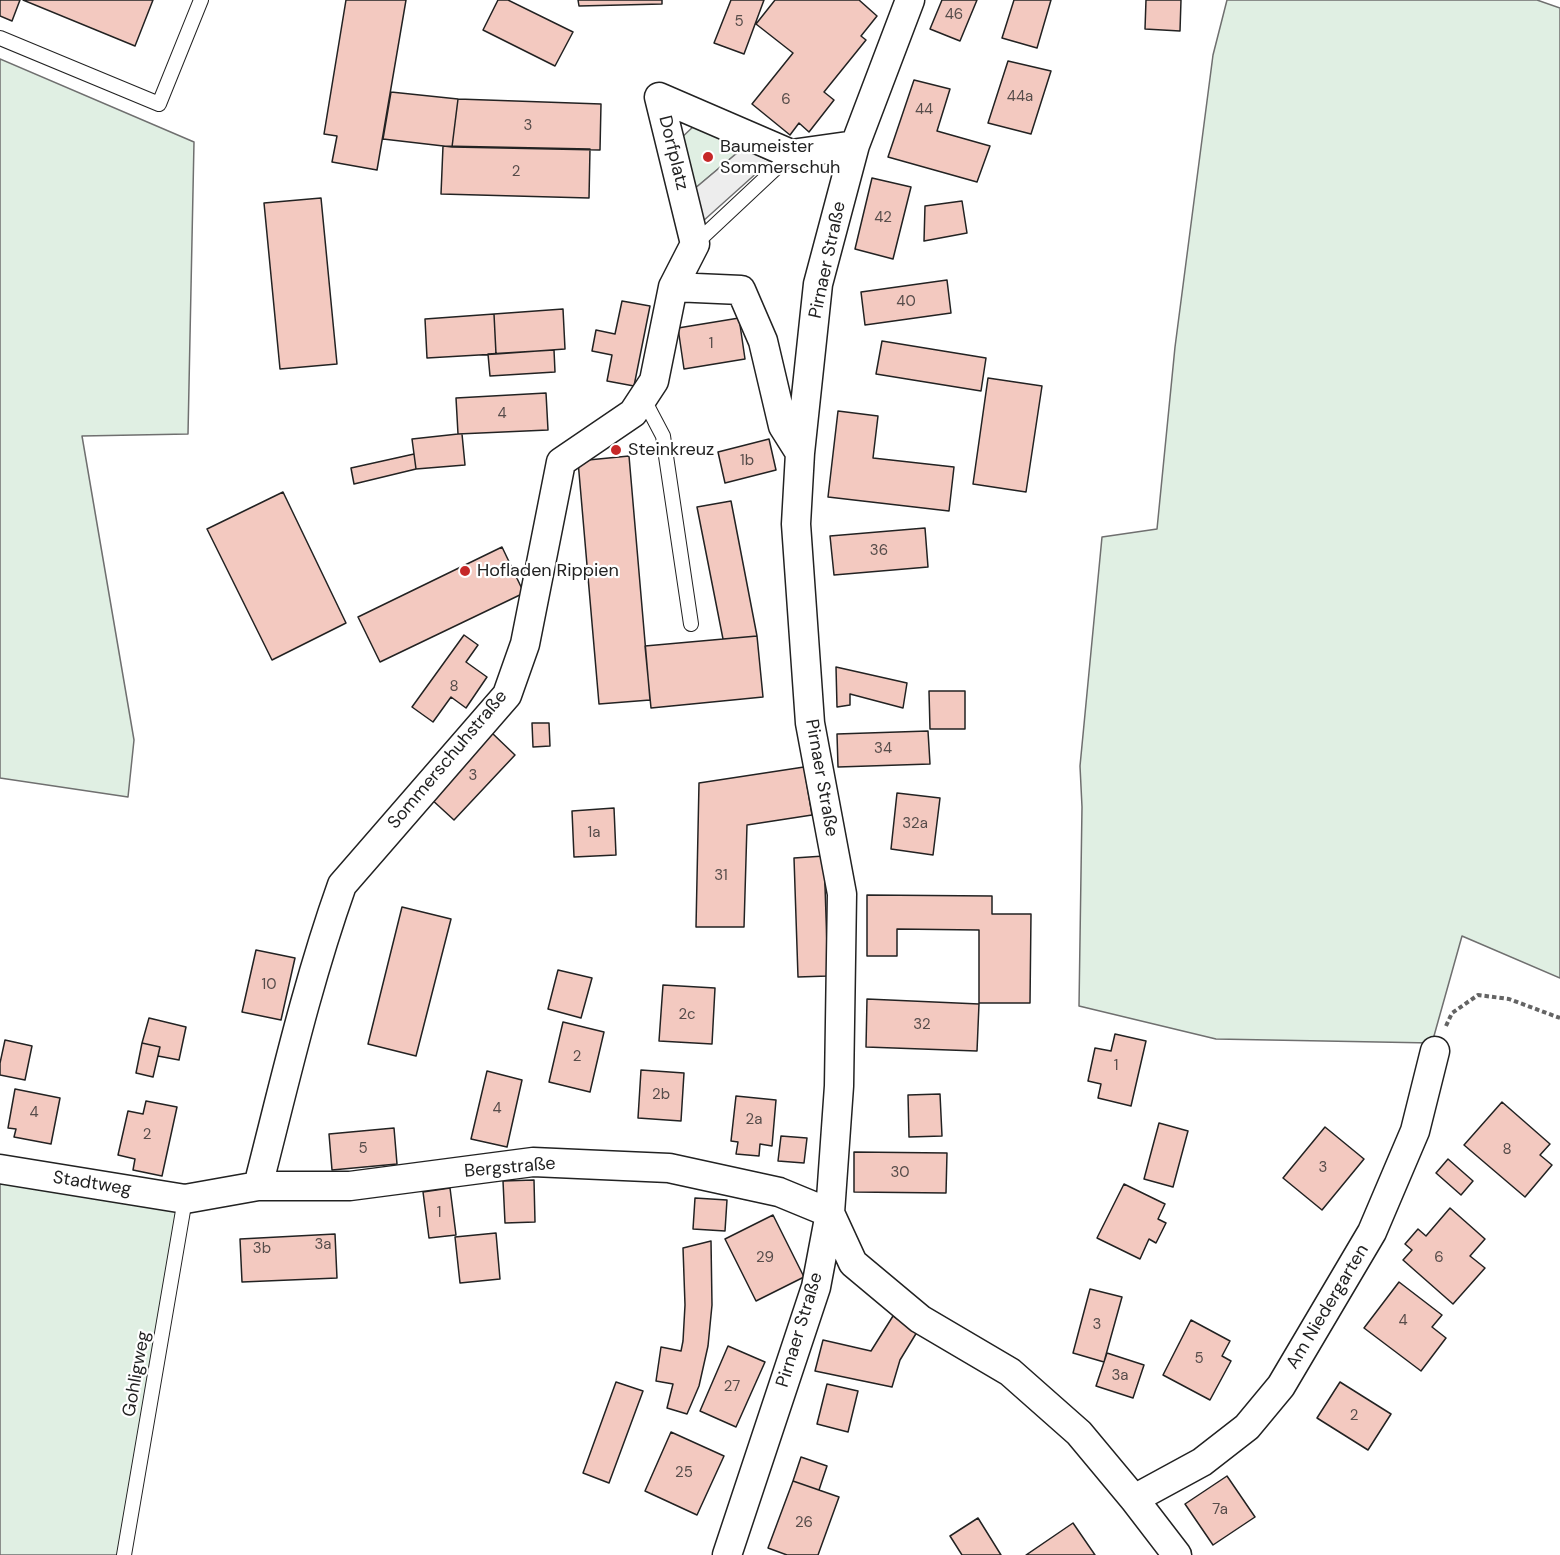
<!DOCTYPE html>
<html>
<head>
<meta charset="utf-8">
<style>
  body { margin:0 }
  canvas { display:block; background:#fff }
</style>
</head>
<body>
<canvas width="1560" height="1555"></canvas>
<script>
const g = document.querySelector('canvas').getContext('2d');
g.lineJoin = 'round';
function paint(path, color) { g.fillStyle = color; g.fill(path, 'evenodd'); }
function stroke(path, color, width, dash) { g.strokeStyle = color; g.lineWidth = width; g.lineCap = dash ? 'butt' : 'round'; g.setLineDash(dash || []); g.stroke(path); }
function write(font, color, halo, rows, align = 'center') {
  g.font = font + ' "DM Sans",sans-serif'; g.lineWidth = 4.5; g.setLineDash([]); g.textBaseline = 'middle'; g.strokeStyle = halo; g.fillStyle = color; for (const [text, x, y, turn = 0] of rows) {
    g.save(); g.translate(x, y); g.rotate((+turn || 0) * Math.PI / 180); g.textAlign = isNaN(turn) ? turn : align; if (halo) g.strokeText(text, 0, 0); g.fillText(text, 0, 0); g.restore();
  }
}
const green = new Path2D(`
  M1227,0H1537L1560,8V978L1462,936L1432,1043L1216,1039L1079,1006L1082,807L1080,766L1102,537L1157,529L1175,347L1213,55Z
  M0,59L194,142L188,434L82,436L134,740L128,797L0,778Z
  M695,125L743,148L693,190L679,140Z
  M0,1169L185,1199L124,1555H0Z`);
const parking = new Path2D(`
  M743,148L770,161L702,222L693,190Z`);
const building = new Path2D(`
  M0,0H20L12,21L0,16Z
  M23,0H153L135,46Z
  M346,0H406L377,170L332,162L337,136L324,134Z
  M498,0H508L573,32L555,66L483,30Z
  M578,0H662V4L579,6Z
  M731,0H764L744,54L714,43Z
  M775,0H859L877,16L861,36L866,40L824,92L834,100L809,132L799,123L790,135L752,104L793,53L756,24Z
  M942,0H977L960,41L930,29Z
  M1014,0H1051L1037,48L1002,38Z
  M1146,0H1181L1180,31L1145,29Z
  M1008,61L1051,71L1031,134L988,123Z
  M914,80L950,89L937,131L990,146L977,182L888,157Z
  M391,92L458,99L452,147L383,139Z
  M458,99L601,104L600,150L452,147Z
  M443,146L590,149L589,198L441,194Z
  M872,178L911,187L893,259L855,249Z
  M321,198L337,364L280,369L264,203Z
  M962,201L967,233L924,241L925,206Z
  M947,280L951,313L865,325L861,292Z
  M622,301L650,306L634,386L607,381L612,355L592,351L596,330L615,334Z
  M563,309L565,349L496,354L494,314Z
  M494,314L496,354L427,358L425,319Z
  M739,318L745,359L684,369L678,328Z
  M882,341L986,358L981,391L876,374Z
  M554,350L555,372L490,376L488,354Z
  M988,378L1042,386L1026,492L973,484Z
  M546,393L548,430L458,434L456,398Z
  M838,411L878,416L873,458L954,467L949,511L828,497Z
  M458,434H462L465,465L416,469L412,439Z
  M769,439L776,470L725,483L718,452Z
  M414,454L416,469L354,484L351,468Z
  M629,456L650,700L599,704L578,461Z
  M283,492L346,623L272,660L207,529Z
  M731,501L757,636L723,639L697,507Z
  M925,528L928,567L834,575L830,536Z
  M502,547L524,593L380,662L358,617Z
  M464,635L478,645L466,662L487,677L466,708L451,697L433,722L412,707Z
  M757,636L763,697L651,708L645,646Z
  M836,667L907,683L903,708L850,694V705L837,707Z
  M929,691H965V729H930Z
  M532,723H549L550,746L533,747Z
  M928,731L930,764L838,767L837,734Z
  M492,733L515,755L454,820L430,798Z
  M804,767L812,815L747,825L744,927H696L699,783Z
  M897,793L940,798L933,855L891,849Z
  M614,808L616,855L574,857L572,811Z
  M824,856L828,976L798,977L794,858Z
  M867,895L992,896V914H1031L1030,1003H979V930L897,929V956H867Z
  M402,907L451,919L416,1056L368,1044Z
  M256,950L295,958L281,1020L242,1012Z
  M558,970L592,978L581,1018L548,1009Z
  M663,985L715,988L712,1044L659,1041Z
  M867,999L979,1004L977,1051L866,1047Z
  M149,1018L186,1027L179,1060L158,1056L160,1047L142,1043Z
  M563,1022L604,1032L590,1092L549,1082Z
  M1115,1034L1146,1041L1131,1106L1098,1098L1101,1084L1088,1081L1095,1048L1111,1051Z
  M5,1040L32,1046L25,1080L0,1075V1063Z
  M142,1043L160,1047L153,1077L136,1073Z
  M641,1070L684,1073L681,1121L638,1118Z
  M487,1071L522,1080L507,1147L471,1139Z
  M15,1089L60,1098L51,1144L14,1137L16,1129L8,1128Z
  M940,1094L942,1136L909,1137L908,1095Z
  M736,1096L776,1100L772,1146L760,1144L759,1156L736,1154L738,1142L731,1141Z
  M146,1101L177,1107L162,1176L133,1170L135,1159L118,1155L128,1111L143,1114Z
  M1502,1102L1550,1144L1540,1155L1552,1165L1525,1197L1464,1145Z
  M1159,1123L1188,1131L1173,1187L1144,1179Z
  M1325,1127L1364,1159L1322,1210L1283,1178Z
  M394,1128L397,1164L332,1170L329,1134Z
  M781,1136L807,1138L804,1163L778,1161Z
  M854,1152L947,1153L946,1193L854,1192Z
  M1448,1159L1473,1181L1461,1195L1436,1173Z
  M534,1180L535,1222L505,1223L503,1181Z
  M1124,1184L1165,1204L1158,1219L1166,1223L1156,1243L1149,1239L1140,1259L1097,1238Z
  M450,1188L456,1235L429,1238L423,1192Z
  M695,1198L727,1200L725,1231L693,1229Z
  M1450,1208L1485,1239L1470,1256L1485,1268L1453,1304L1403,1260L1412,1250L1405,1244L1418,1229L1426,1236Z
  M773,1215L804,1277L756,1301L725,1239Z
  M496,1233L500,1279L460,1283L455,1237Z
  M335,1234L337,1278L242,1282L240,1239Z
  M711,1241L712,1305L708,1346L699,1386L687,1414L667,1408L673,1384L656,1381L661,1347L681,1351L683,1341L685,1305L683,1248Z
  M1399,1282L1442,1315L1432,1327L1446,1338L1421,1371L1364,1328Z
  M1090,1289L1122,1297L1104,1362L1073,1353Z
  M893,1316L917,1332L900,1360L892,1387L815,1371L823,1340L871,1351Z
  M1191,1320L1230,1341L1222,1356L1231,1361L1210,1400L1163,1375Z
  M728,1346L765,1362L736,1427L700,1411Z
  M1107,1353L1144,1365L1133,1398L1096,1386Z
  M616,1382L643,1391L609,1483L583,1473Z
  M1340,1382L1391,1414L1368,1450L1317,1418Z
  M827,1384L858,1391L848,1432L817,1424Z
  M671,1432L724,1456L697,1515L645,1491Z
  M801,1457L827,1466L819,1490L793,1481Z
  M1227,1476L1255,1517L1213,1545L1185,1504Z
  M793,1481L839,1497L818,1555H787L768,1548Z
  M978,1518L1001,1555H962L950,1536Z
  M1073,1523L1095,1555H1026Z`);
const path = new Path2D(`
  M1446,1026L1452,1013L1478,995L1509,999L1560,1018`);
const lane = new Path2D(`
  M0,38L159,104L201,0
  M695,244L791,154
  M643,398L663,436L691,624
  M124,1555L185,1199`);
const street = new Path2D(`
  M673,287L741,290L763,341L783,426L800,453
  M0,1169L185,1199L258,1186H350L533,1162L669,1168L779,1192L830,1213
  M258,1186C284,1085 307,983 342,885L507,695L525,644L561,462L633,413L654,381L673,287L695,244L659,97L791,154L855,145
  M830,1213L853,1263L920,1319L1010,1372L1079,1433L1134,1499L1177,1555
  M1134,1499L1202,1462L1247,1427L1281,1386L1372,1232L1415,1131L1435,1051
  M727,1555L816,1287L830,1213L839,1086L842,894L810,723L796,524L800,453L818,284L855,145L910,0`);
const markers = [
  [708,157,6,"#c62828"],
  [616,450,6,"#c62828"],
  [465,571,6,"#c62828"]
];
const numberNames = [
  ["46",954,15],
  ["5",739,22],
  ["44a",1020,97],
  ["6",786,100],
  ["44",924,110],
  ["3",528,126],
  ["2",516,172],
  ["42",883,218],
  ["40",906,302],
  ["1",711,344],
  ["4",502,414],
  ["1b",747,461],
  ["36",879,551],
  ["8",454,687],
  ["34",883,749],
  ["3",473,776],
  ["32a",915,824],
  ["1a",594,833],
  ["31",721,876],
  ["10",269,985],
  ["2c",687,1015],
  ["32",922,1025],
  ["2",577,1057],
  ["1",1116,1066],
  ["2b",661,1095],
  ["4",497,1109],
  ["4",34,1113],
  ["2a",754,1120],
  ["2",147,1135],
  ["5",363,1149],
  ["8",1507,1150],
  ["3",1323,1168],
  ["30",900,1173],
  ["1",439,1213],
  ["3a",323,1245],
  ["3b",262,1249],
  ["29",765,1258],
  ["6",1439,1258],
  ["4",1403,1321],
  ["3",1097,1325],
  ["5",1199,1359],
  ["3a",1120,1376],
  ["27",732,1387],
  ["2",1354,1416],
  ["25",684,1473],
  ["7a",1220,1510],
  ["26",804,1523]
];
const poiNames = [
  ["Baumeister",720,147],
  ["Sommerschuh",720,168],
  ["Steinkreuz",628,450],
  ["Hofladen Rippien",477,571]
];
const streetNames = [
  ["Dorfplatz",673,153,76],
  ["Pirnaer Straße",828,260,-78],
  ["Sommerschuhstraße",448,760,-50],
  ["Pirnaer Straße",821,778,80],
  ["Bergstraße",510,1168,-5],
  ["Stadtweg",92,1184,9],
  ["Am Niedergarten",1328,1307,-59],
  ["Pirnaer Straße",800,1330,-73],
  ["Gohligweg",137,1374,-80]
];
paint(green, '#e0efe3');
stroke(green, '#6f6f6f', 1.5);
paint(parking, '#ededed');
stroke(parking, '#6f6f6f', 1.5);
paint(building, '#f3c9c0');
stroke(building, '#222', 1.5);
stroke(lane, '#222', 16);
stroke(street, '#222', 31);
stroke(path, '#646464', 4, [4.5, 3]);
stroke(lane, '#fff', 14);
stroke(street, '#fff', 28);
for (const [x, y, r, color] of markers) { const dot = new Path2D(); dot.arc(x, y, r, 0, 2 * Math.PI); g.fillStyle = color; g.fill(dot); stroke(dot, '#fff', 2); }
write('15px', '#564c4a', null, numberNames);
write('18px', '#222', '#fff', poiNames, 'left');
write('18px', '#222', '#fff', streetNames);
</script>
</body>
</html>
